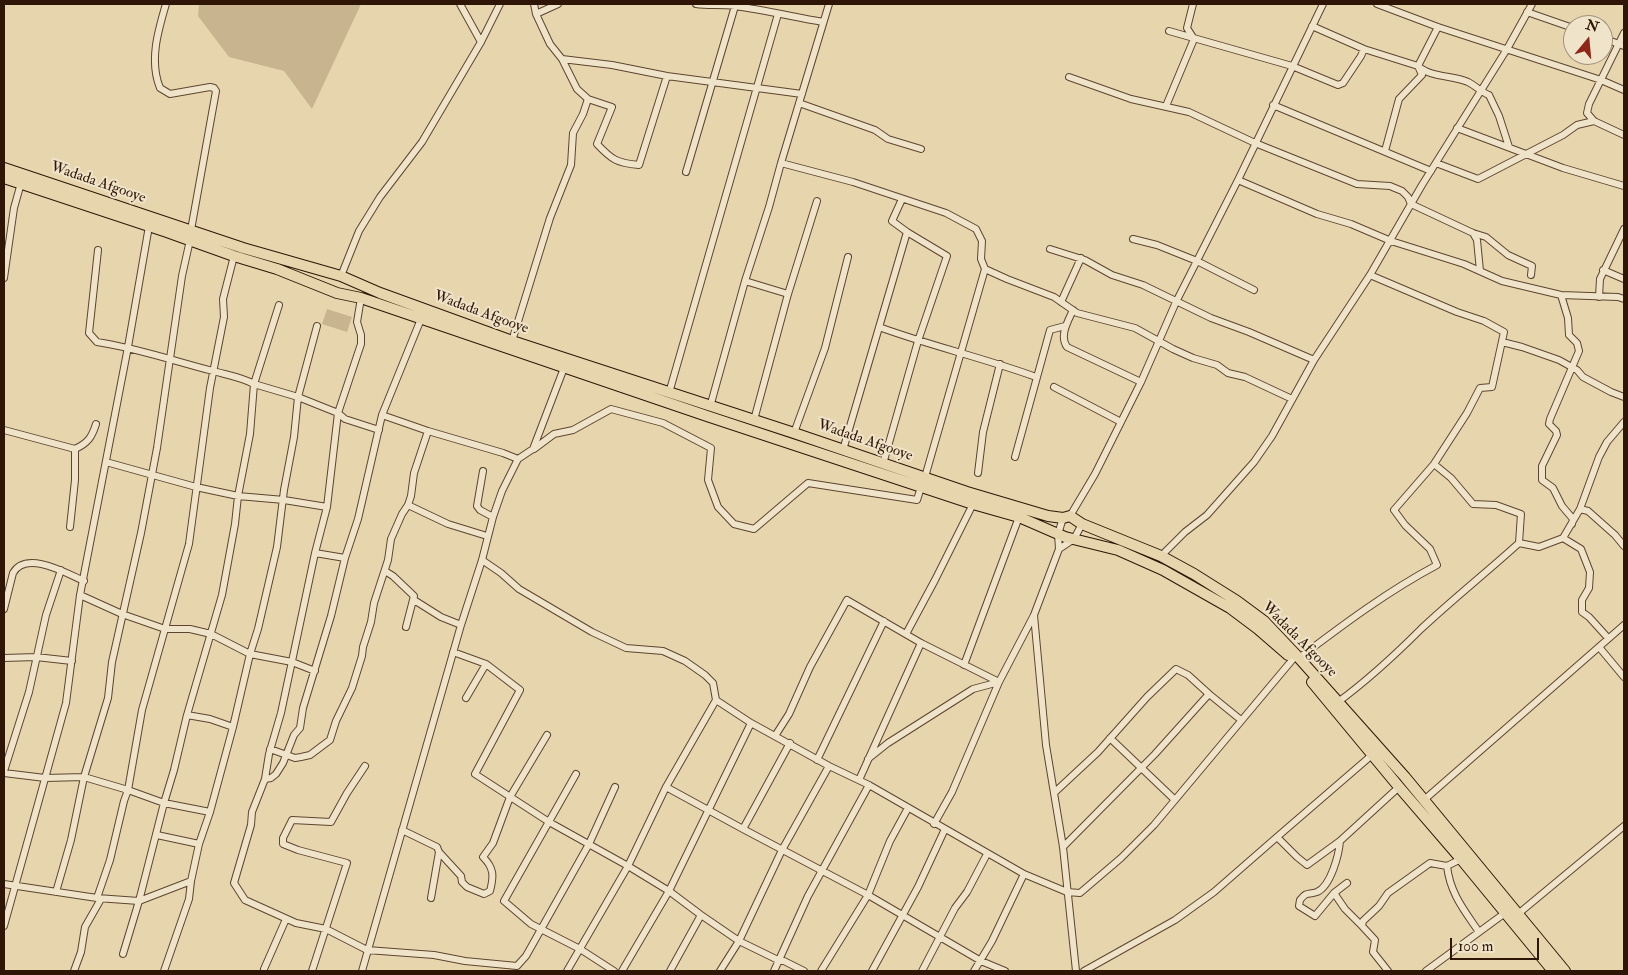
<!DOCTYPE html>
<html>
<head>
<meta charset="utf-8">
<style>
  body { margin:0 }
  #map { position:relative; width:1628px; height:975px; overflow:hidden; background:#e7d6ad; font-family:"IM FELL Double Pica",serif }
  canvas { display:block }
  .frame { position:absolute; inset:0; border:5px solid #2f1505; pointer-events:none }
  .north { position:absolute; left:1563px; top:15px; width:50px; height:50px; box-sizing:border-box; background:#efe4ca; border:1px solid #a2917b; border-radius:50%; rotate:17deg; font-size:14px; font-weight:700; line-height:20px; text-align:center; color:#2f1505 }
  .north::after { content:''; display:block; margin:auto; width:18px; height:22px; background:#8f2418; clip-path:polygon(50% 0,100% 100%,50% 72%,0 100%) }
  .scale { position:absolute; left:1450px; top:938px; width:89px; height:22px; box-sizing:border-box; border:2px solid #2f1505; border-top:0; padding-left:6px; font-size:15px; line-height:18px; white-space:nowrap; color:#2f1505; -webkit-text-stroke:4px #efe4ca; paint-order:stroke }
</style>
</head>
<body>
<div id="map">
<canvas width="1628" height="975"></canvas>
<div class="frame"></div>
<div class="north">N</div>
<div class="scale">100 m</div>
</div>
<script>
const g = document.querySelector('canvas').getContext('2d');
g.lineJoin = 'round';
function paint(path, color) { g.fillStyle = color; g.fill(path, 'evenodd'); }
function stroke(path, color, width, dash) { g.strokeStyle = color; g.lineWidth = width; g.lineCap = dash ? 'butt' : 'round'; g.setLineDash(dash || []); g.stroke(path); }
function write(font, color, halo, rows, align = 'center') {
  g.font = font + ' "IM FELL Double Pica",serif'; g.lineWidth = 4; g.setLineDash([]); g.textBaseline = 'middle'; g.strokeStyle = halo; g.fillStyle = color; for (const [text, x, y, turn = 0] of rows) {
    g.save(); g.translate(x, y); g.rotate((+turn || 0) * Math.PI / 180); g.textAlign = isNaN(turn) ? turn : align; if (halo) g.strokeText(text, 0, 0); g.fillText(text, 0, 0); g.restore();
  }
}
const green = new Path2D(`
  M199,4H361L312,109L284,71L229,57L198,16Z
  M327,309L352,317L347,332L322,324Z`);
const minor = new Path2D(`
  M166,4C158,31 149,61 160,88L170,94L210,87L214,88L216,91L191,230
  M460,4L481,42
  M534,4L536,14L550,44L562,59L577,89L588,99L612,107L597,144C612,160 617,163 639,165L667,76
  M696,4C709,6 721,4 735,6C764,10 794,17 823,22
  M1377,4L1438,27L1601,80L1624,90
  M1527,12L1573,28
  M536,14L558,4
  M1312,26L1364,49L1418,66C1431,78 1452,75 1468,82C1476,86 1481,92 1489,95L1499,116L1509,147
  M1169,31L1292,66L1338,85L1343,83L1361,56L1364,49
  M1624,33L1589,104L1587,113L1594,121L1624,135
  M1603,38L1624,46
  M562,59L612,65L667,76L802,94
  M1069,77L1131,99L1189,112L1255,143L1357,184L1390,186L1402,191L1408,197L1411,204L1473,233L1486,237L1508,255L1532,266L1531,275
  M799,103L875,130L888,139L921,149
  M1273,105L1431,171
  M1166,106L1194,39L1187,28L1193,4
  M1457,128L1563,168L1624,186
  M1385,151L1399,99L1422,75L1418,66L1438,27
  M781,163L853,182L946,213L976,229L982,241L981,259L985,269L1007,279L1054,297L1077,313L1135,328L1173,349L1193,358L1217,365L1228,373L1245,377L1292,399
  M1436,163L1478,179L1563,135L1577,125L1594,121
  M686,172L735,6
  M1238,180L1317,214L1351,224L1391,241L1464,264L1502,281L1561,295L1618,297L1624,299
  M1473,233L1477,240L1480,271
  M1133,239L1157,245L1197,261L1254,290
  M1050,249L1085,260L1112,275L1143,285L1211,318L1249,332L1314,360
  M98,250L89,333L97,342C137,348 174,361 213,371C227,375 241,377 254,384L250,434L238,496L235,524L222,595L187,715L174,770L164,803L139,901L123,954
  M1603,270L1624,279
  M1370,275L1457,312L1484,321L1504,332L1492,387L1480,388L1467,413L1434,464L1451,478L1473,504L1496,505L1521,514L1519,543L1539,547L1563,538L1580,509L1599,457L1607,442L1624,422
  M341,276L359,231L380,197L422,142L481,42L500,4
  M4,278L14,208L21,183
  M745,281L788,294
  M1561,295L1568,318L1569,335L1577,343L1579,351L1550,419L1549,424L1556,431L1557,435L1542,466V480L1553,488L1562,506L1573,519L1572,524
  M1599,297L1600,279L1624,229
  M1061,302L1081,258
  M279,305L254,384L298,397L338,413L361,344V335L357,322L361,298
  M1073,310C1068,321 1059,336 1067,347L1141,382
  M879,327C931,346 984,358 1036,377
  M512,341L550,218L571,165L573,133L583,114L588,99
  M1502,342L1522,347L1559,360L1577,370L1583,377L1611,392L1624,397
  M1054,387L1121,422
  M669,393L778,14
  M710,407L745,281L769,207L781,163L829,4
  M338,413L345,419L379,430
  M754,420L788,294L817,201
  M4,430L75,449C88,443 92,437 96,424
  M428,431L503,453L518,459
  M794,433L825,348L848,257
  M534,449L554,434L573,430L611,409L663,423L711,448L708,480L718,507L734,524L754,529L808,483L917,500L921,487
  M843,450L907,232L892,221L902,199
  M1015,457L1050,330L1065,326
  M106,462L196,487L238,496L284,500L327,507
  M883,464L918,341L947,256L907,232
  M483,471L477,506L480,510L493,517
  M978,473L983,432L1000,364
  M925,477L985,269
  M408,505L448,524L487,536
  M1580,509L1588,511L1615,535L1624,546
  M1070,516L1095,474L1141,382L1176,302L1238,180L1323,4
  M70,527L75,480V449
  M1563,538L1581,549L1590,572L1589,588L1582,600V612L1589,617L1608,638
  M1059,549L1074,539L1082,524
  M315,553L281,713L269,754L265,779L252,812L251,825L234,883L245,900L296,923L326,929L367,950L434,955L465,961L517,966L526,956L589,844L615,787
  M1161,556L1185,532L1207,515L1254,462L1272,436L1314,360L1370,275L1422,185L1507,49L1532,4
  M345,558L358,519L382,415L421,319
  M482,560L501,573L519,589L592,632L626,648L663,651L685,661L705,675L713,683L716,700
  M385,571L393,576L414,596L406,627
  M80,595L122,614L165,629H190L211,634L250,654L292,662L315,671
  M414,600L441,617L461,625
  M4,609L13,573C26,550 66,573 84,581
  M1034,615L1046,745L1063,847L1076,971
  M906,634L935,580L973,504
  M1599,647L1624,677
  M453,652L486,664L520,690L475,774L549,822L628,866L669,891L701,915L739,941L780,961H784L804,971
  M4,658L36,657L72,661
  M1299,658C1344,624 1388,591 1437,565L1430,549L1405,525L1394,510L1434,464
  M964,665L1019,517
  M466,698L486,664
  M1338,702C1368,680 1395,655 1421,629C1453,599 1487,572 1519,543
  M187,715L210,719L233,727
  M775,736L789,714L810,667L847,600L921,643L999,682L973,689L888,743L868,759
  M1110,738L1174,799
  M270,749L295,758L301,757L310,755L330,740L336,721L352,688L362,656L363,647L371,622L374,603L388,560L391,539L402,514L408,505L411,496L414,473L428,431L382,415
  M817,760L884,621
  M4,771L29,692L46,615L61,570
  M4,773L45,778L84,777L128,790L164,803L210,812
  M576,774L504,901L531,924L580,949L614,971
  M265,779L271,778L276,774L283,763L294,735L300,728L303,708L331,616L345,558L315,553L327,507L338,413
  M859,780L921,643
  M1055,792L1098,752L1147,697L1176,669L1188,675L1209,694
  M1424,800L1624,625
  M934,824L952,792L999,682L1034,615L1059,549L1058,534L1063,518
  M743,829L790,743
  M402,830L437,847L439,852L461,876L462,882L467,887L484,894L490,891C494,876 494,868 483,857L493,843L510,797L547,735
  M157,835L199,844
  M1277,837L1372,755
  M1063,847L1155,754L1209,694L1241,720
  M1447,866C1450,893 1464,910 1479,932
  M1347,883L1334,893L1345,909L1362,926
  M4,884L97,898L139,901L191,881L199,844L210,812L233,727L250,654L258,629L277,547L284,490L294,437L298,397L317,326
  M56,892L71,840L84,777L108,698L112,662L141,533L157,448L182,276L190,240
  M1334,893L1315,916L1299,906L1300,900C1307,891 1308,895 1317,892C1331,886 1339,854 1340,841
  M97,898L110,860L124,801L128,790L142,710L189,544L210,388L224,317L223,299L234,256
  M431,898L439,852
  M1518,914L1624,826
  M4,926L66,703L80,595L128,347L149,226
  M264,969L286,919
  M74,971L81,952L85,927L101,899
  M164,971L189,899L191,881
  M312,971L347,863L298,850L283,844V838L292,820L331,822L347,793L365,766
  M362,971L461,625L482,560L493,517L502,491L518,459L533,449L564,368
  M567,971L628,866L666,787
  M622,971L669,891L751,723
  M670,971L701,915
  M720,971L739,941L782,850L829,766
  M774,971L808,896L869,785
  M821,971L868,895L890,841L908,808
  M872,971L918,887L945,829
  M922,971L955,908L967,892L987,854
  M974,971L992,941L1024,874
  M1005,971L981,961L868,895L743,829L666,787L716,700L751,723L829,766L869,785L1024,874L1067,892L1080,893L1121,858L1154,825L1293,659
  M1084,971L1175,920L1214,892L1277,837L1297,857L1307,865L1340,841L1399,787
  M1388,971L1373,952L1375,940L1362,926L1363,921L1379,906L1388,893L1430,863L1447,866L1461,859
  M1426,971L1505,913`);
const highway = new Path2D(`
  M4,168L243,248L341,276L380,293L512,341L794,433L967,492L1048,516L1063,518L1070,516L1082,524L1161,556L1194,574L1237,601L1264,621L1299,658L1405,777L1565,971
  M4,178L167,232L234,256L277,269L337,293L361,298L707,416L973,504L1019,517L1065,537L1118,550L1163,570L1230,608L1258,629L1288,655
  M1312,682L1399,787L1461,859L1553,971`);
const streetNames = [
  ["Wadada Afgooye",98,183,19],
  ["Wadada Afgooye",481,313,20],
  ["Wadada Afgooye",865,441,19],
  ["Wadada Afgooye",1299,640,45]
];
paint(green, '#c8b590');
stroke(minor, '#5d452f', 8);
stroke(highway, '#2f1505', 12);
stroke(minor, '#efe4ca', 6);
stroke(highway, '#e7d6ad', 10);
write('15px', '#2f1505', '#efe4ca', streetNames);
</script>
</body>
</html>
